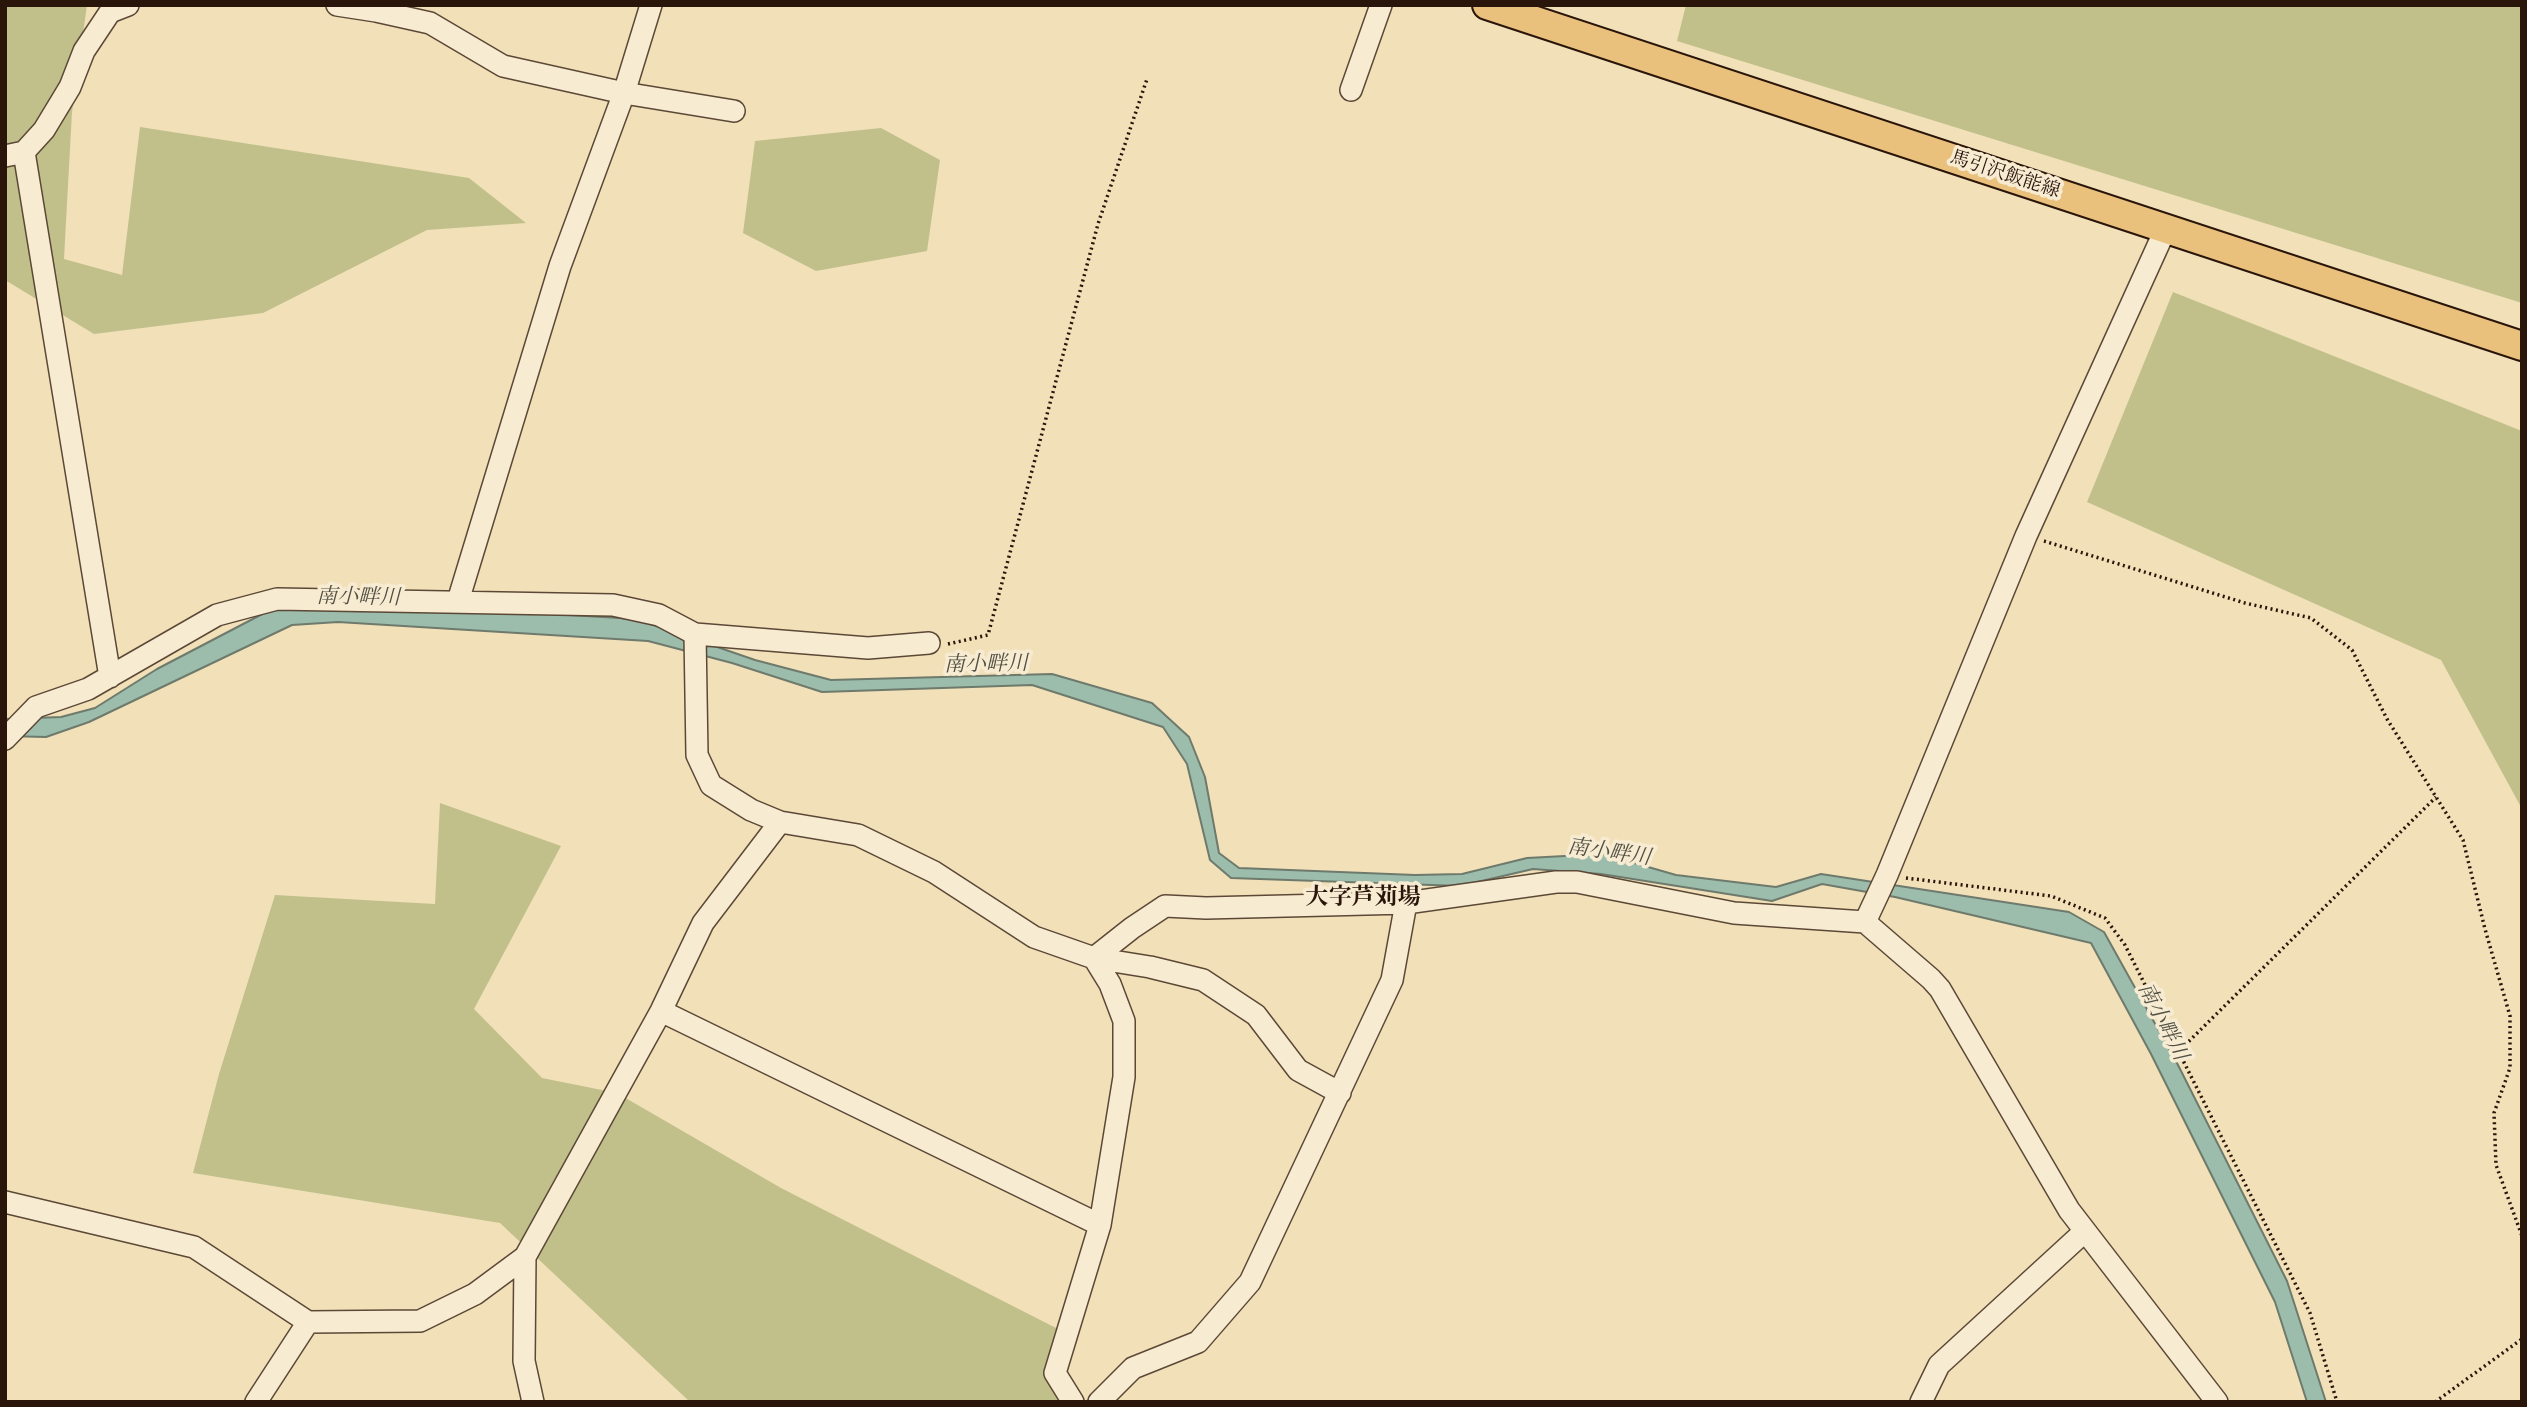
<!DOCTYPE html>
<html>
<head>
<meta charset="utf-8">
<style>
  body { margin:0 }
  #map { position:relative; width:2527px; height:1407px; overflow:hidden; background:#f2e0b9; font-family:"IM FELL French Canon",serif }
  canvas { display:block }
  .frame { position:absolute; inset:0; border:7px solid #2a150b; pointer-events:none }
</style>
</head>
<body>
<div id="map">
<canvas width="2527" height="1407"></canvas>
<div class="frame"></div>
</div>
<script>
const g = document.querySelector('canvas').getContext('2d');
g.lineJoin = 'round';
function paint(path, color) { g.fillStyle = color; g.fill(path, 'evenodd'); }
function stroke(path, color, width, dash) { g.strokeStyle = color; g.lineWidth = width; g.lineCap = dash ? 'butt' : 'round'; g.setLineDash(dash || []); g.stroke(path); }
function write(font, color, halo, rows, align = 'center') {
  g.font = font + ' "IM FELL French Canon","Noto Serif JP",serif'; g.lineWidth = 7; g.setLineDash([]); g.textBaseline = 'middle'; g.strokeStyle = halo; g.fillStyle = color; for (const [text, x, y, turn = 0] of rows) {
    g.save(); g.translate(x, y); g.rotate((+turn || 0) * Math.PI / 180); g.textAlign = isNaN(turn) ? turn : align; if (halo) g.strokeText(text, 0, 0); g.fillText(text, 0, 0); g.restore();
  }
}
const green = new Path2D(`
  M5,5H87L72,112L64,259L122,275L140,127L469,178L526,223L427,230L263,313L94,334L5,280Z
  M1686,5H2522V303L1677,41Z
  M881,128L940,160L927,251L816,271L743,233L755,141Z
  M2173,292L2522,431V809L2441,660L2087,502Z
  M440,803L561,846L474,1009L542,1078L617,1093L781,1188L1058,1329L1068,1402H690L500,1223L193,1173L219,1074L275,895L435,904Z`);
const water = new Path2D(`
  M330,609L502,611L636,619L755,660L831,680L1052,674L1152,703L1189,737L1205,777L1219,853L1239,868L1415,875L1462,874L1527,858L1603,854L1676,875L1776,887L1821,874L2069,912L2104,932L2178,1065L2287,1281L2326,1402H2307L2275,1302L2151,1054L2091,943L1895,897L1822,884L1772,901L1601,874L1533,869L1460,886L1231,878L1210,860L1187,764L1163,727L1032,685L822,692L732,663L648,641L338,622L292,625L89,722L46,737L5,736V719L61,717L95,708L157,669L270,610Z`);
const path = new Path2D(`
  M2044,541L2245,603L2311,618L2352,650L2387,719L2463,840L2485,929L2510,1016V1068L2494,1113L2496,1165L2522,1236
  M948,644L988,635L1098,224L1147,79
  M1906,878L2051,896L2105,918L2125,945L2310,1313L2337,1402
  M2177,1053L2436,797
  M2435,1402L2522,1339`);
const minor = new Path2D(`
  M337,5L376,11L430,23L503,66L624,93L734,111
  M1351,90L1381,5
  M24,152L110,677
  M5,156L24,152L44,130L70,87L84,51L110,12L128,5
  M458,601L560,266L624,93L651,5
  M695,634L868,648L929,643
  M5,739L36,707L88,689L217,615L277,599L613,605L659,615L695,634L697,755L711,785L751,810L780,822L858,835L934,872L1034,937L1094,958L1110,984L1124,1021V1077L1100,1225L1055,1373L1073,1402
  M1865,922L1887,875L2026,536L2166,228
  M1094,958L1132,928L1165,906L1206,908L1406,903L1556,882H1577L1734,913L1865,922L1931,979L1940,989L2069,1210L2217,1402
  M1094,958L1150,967L1203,980L1256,1015L1298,1070L1340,1093
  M661,1011L1100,1225
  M5,1202L194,1247L308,1322L420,1321L475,1294L525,1257
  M256,1402L308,1322
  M533,1402L524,1361L525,1257L661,1011L703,923L780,822
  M1099,1402L1133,1368L1198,1342L1250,1282L1392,980L1406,903
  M1921,1402L1939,1365L2084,1232`);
const major = new Path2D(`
  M1487,5L2522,346`);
const streetNames = [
  ["馬引沢飯能線",2005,175,18]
];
const waterNames = [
  ["南小畔川",358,598,1],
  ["南小畔川",986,665,-1],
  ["南小畔川",1609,853,8],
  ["南小畔川",2162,1022,63]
];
const quarterNames = [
  ["大字芦苅場",1363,898]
];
paint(green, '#c1c08b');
paint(water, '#9cbdac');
stroke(water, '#6e7a6c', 2);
stroke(minor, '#5c4836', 24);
stroke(major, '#2a150b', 32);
stroke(path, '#2a150b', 3.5, [2, 3.5]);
stroke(minor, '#f7ebd2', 21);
stroke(major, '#e9c07c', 28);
write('19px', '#2a150b', '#f7ebd2', streetNames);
write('italic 21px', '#525043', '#f7ebd2', waterNames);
write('bold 23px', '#2a150b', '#f7ebd2', quarterNames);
</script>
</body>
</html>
